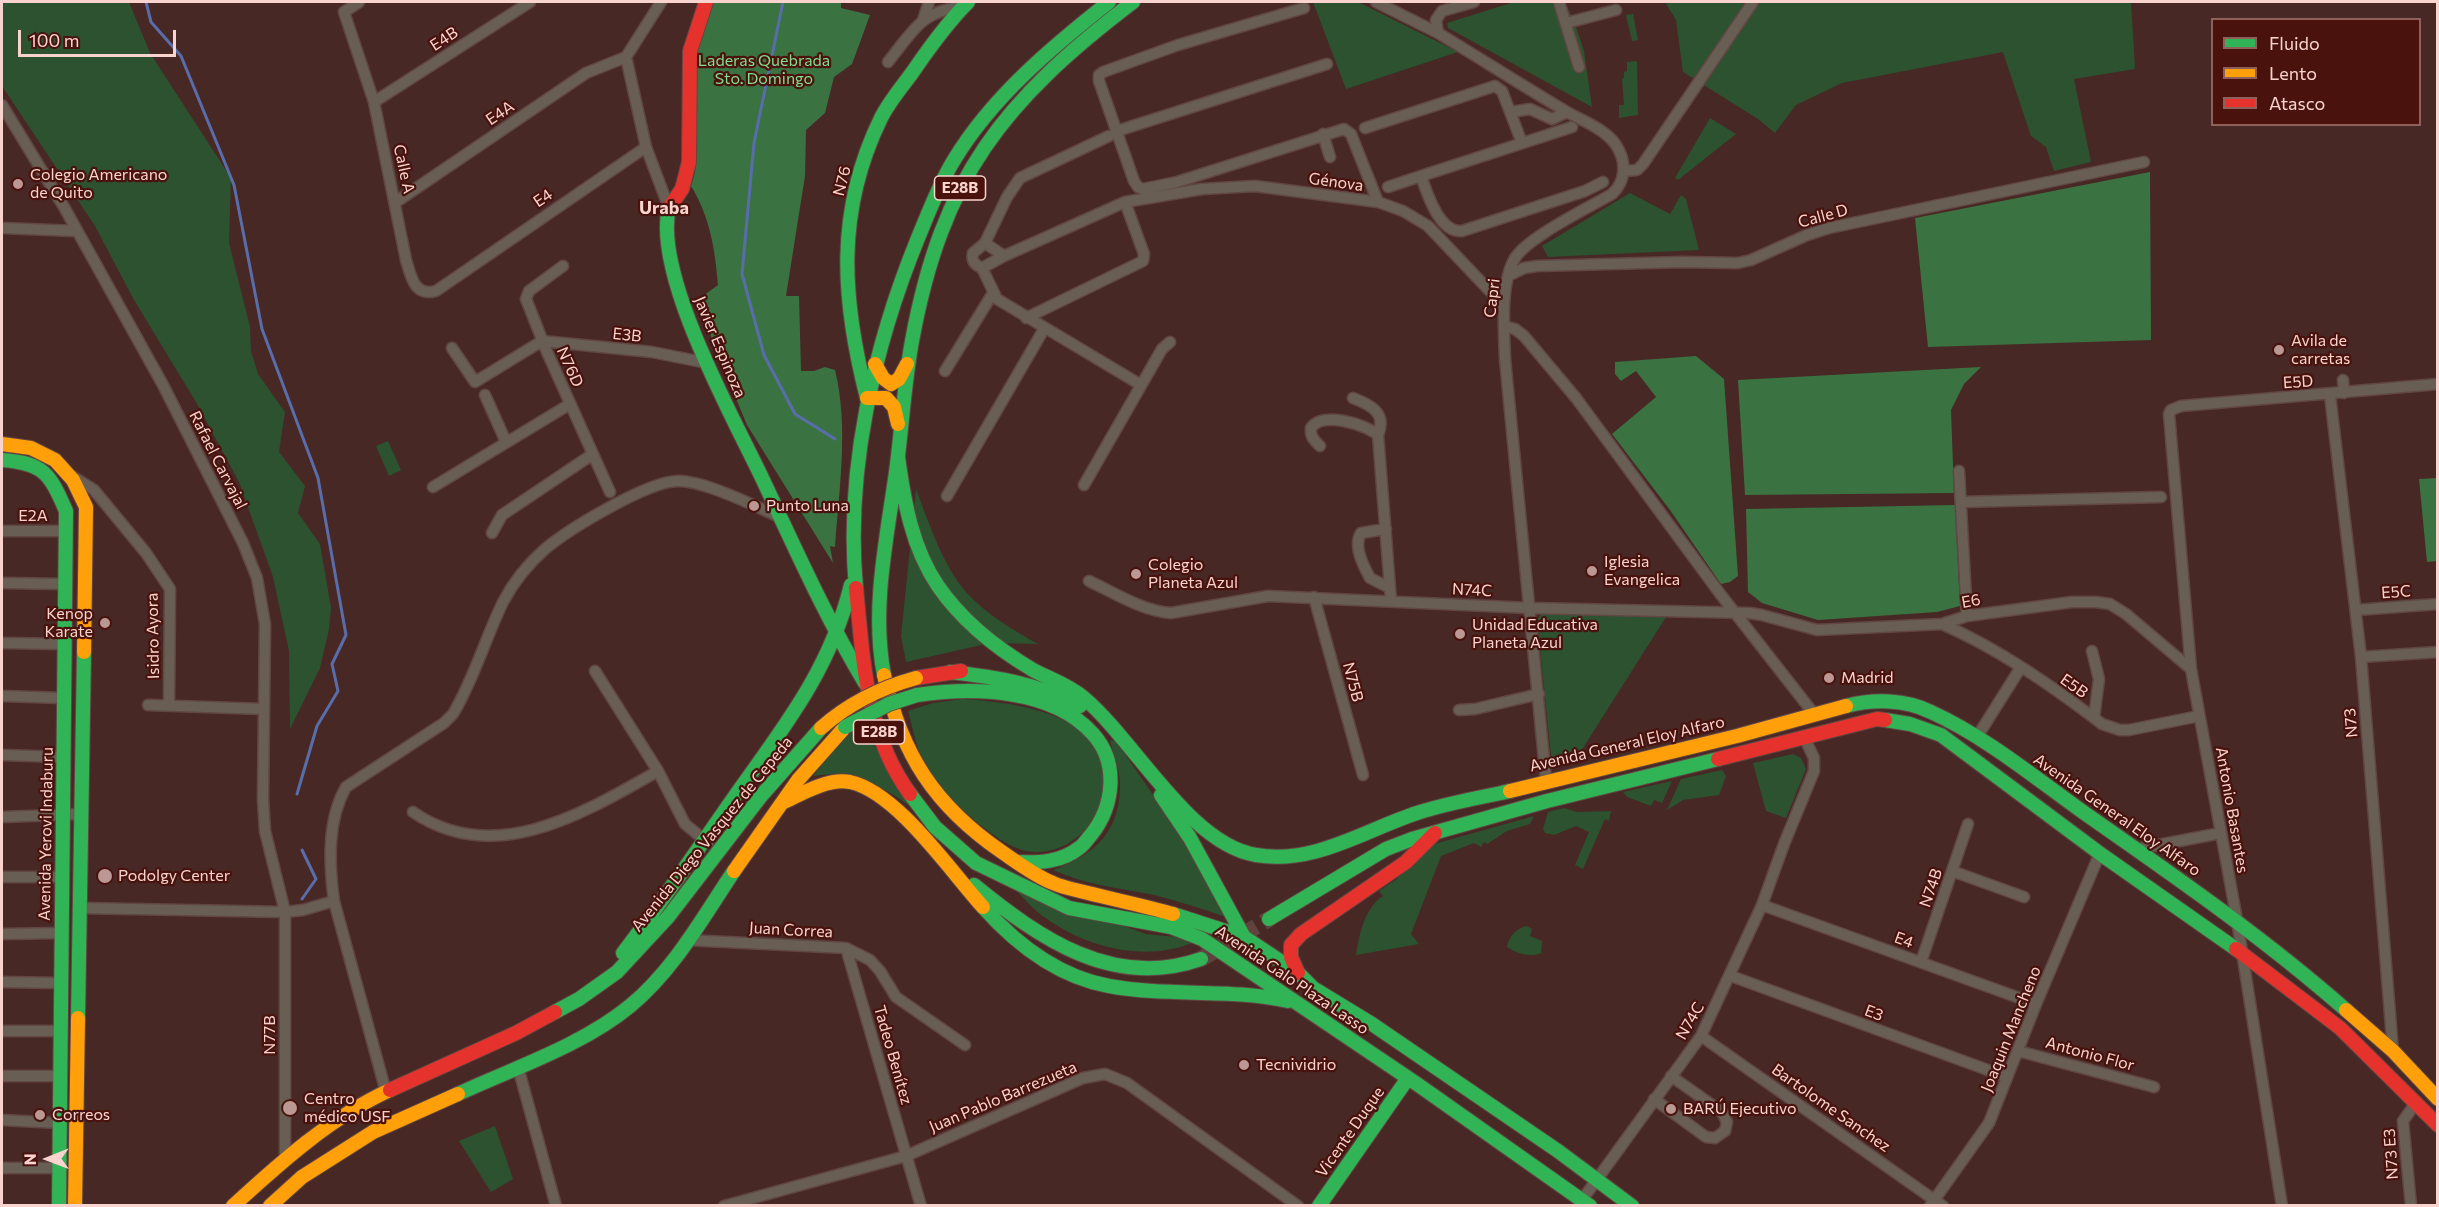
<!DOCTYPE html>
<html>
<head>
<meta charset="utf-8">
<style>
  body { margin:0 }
  #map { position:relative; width:2439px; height:1207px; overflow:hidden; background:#472825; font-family:Commissioner,sans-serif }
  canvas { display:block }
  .frame { position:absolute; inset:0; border:3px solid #f9d4ce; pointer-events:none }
  .legend { position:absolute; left:2211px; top:18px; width:210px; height:108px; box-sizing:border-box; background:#49120d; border:2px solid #8f605a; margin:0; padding:8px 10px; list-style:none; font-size:18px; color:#f9d4ce }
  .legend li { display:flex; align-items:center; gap:12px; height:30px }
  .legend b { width:30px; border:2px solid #8f605a }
  .north { position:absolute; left:18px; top:1129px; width:60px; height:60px; -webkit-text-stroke:4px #49120d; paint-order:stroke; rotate:269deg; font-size:16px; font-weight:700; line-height:24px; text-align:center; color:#f9d4ce }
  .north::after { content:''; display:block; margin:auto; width:21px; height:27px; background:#f9d4ce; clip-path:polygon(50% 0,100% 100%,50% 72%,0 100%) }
  .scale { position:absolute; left:18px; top:30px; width:158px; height:27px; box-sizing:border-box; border:3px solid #f9d4ce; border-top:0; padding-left:8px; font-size:18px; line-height:21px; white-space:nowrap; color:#f9d4ce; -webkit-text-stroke:4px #49120d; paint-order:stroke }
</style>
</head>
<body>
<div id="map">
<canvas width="2439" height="1207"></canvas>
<div class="frame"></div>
<ul class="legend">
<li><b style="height:8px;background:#30b455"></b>Fluido</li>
<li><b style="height:8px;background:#ff9f0a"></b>Lento</li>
<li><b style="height:8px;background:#e5322d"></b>Atasco</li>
</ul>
<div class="north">N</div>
<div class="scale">100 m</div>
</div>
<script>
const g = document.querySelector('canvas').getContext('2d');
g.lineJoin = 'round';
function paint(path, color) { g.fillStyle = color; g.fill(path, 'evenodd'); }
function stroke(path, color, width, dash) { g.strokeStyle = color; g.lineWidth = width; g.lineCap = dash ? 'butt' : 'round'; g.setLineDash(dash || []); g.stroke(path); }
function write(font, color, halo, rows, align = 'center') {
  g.font = font + ' Commissioner,sans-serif'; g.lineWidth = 4.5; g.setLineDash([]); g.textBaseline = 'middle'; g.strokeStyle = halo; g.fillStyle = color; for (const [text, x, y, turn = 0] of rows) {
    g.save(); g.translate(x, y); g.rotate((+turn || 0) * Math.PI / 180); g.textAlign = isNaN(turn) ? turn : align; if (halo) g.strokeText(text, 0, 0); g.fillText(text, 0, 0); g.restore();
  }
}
const green = new Path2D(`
  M2,2H129L150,53L231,178L229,243L250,327L251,351L258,374L285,412L279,452L305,486L298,513L320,544L331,608L329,629L320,668L290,729L289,651L273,577L239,482L196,402L134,300L95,226L2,86Z
  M1313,2H1358L1458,52L1346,89Z
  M1514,2H1565L1574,21L1584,51L1592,107L1448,28L1447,23Z
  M1665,2H2131L2135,69L2074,79L2091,162L2054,171L2046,147L2031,136L2003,52L1842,83L1796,105L1775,133L1758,119L1683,72L1676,20Z
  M1633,14L1638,40L1632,41L1626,15Z
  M1637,61L1638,115L1619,118V105H1624L1622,79L1624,78V72L1627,71V62Z
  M1710,118L1736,134L1678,180L1675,178Z
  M1630,193L1670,214L1681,195L1686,199L1699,250L1548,257L1542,246Z
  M388,441L401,470L389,476L376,446Z
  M916,489C929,523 942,564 966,592C986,614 1013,630 1038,644L990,643L906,662L901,636Z
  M1543,613L1666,617L1576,759L1552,765L1537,619Z
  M963,699C1003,702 1067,708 1093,744C1129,792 1079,865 1022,850C1006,845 992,834 979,824C955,805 932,779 919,751C914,738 912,724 908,711L933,703Z
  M861,723L911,807C879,784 853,769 813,776L838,745Z
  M1110,740L1116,741L1182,837L1226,917C1202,909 1178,901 1154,895C1119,888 1086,885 1053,870C1097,854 1121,830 1120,781C1119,768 1113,753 1110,740Z
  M1793,754L1801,758L1806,769L1786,818L1766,811L1753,763Z
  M1722,770L1726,776L1719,795L1683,800L1667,810L1681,779Z
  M1672,781L1662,803L1654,800L1651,806L1627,797L1623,792Z
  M1564,808L1577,812L1611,811L1609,821L1605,819L1583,869L1575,865L1589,832L1576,826L1554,835L1545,833L1543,829L1548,812Z
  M1534,816L1530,824L1507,831L1487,844L1484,842L1481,847L1474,843L1441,856L1411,934L1419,944L1356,955C1359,935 1365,907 1383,896L1379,891L1397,879L1402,872L1434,844Z
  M1010,884L1146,934L1176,937L1192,943C1145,962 1088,948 1047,919C1033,910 1022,896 1010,884Z
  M1527,926L1532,929L1530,936L1542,941L1541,953C1531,958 1516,953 1507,947C1509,936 1517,928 1527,926Z
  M495,1126L513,1179L491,1192L459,1141Z`);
const forest = new Path2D(`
  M713,2H841V8L870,15L852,64L834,77L825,113L806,130L805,176L786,296H799L801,371H814L825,367L835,370C849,427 839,489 835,547L830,546L833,563L747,425L712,341L703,296L718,285C715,249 710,217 691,186L695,172L697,140L695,55Z
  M2150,172L2151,340L1928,347L1915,218Z
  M1696,356L1724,379L1738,576L1730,582L1721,584L1670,510L1612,434L1656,397L1636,371L1621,381L1615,374V362Z
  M1981,367L1964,384L1951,410L1954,493L1745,495L1738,380Z
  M2437,478V561L2427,562L2419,479Z
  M1955,505L1960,606L1937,612L1818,620L1762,603L1748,592L1746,509Z`);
const stream = new Path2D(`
  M146,2L151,22L181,56L234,185L262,329L318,478L346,635L332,664L338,691L317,726L297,794
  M783,2L754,143L742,274L764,355L795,414L835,439
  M302,850L316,879L302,899`);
const primaryTunnel = new Path2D(`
  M1201,959L1269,919`);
const street = new Path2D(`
  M359,2L344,12L374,102L406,260C411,276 414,297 436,291L646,147
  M661,2L626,57L646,147L669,208
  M1376,2L1438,33
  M1474,2L1442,11L1436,20L1438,33C1481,59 1523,86 1567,112C1583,121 1605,129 1616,145C1627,162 1626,181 1612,194C1588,208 1528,237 1515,258C1500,283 1504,331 1505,359L1546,780
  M1559,2L1579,67
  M1304,8L1178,45L1103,72L1099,75V81L1134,181L1138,187L1143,189L1177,182L1344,129L1351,134L1378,202
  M923,20L929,2
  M1566,23L1616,10
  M888,62C914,30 920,12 963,6
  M374,102L530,2
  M2,105L64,207L163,385L243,543L257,578L265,624L263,799L265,831L285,912V1158
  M1511,112L1530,109L1552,119L1567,112
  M1572,127L1421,176C1427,193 1439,233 1462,231L1585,191L1603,182
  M1365,128L1495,86L1502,91L1522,143
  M1117,131L1327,64
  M1323,134L1330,157
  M1109,136L1020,178L1007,197L985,243L973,253C971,261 975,265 982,268L997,299L1141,385
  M1624,171L1637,170L1643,164L1753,2
  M1388,187L1421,176
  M396,202L586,73L626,57
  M2,228L76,231
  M985,243L1004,256
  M563,266L529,291L526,299L547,352L610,492
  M982,268L1004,256L1125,202L1202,189L1255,186L1378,202L1403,211L1428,226L1504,306
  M1510,275L1524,268L1537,266L1682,262L1738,263L1751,260L1807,235L1829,228L2144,162
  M1026,318L1143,261L1144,254L1125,202
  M1504,326L1515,329L1524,336L1576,398L1721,595L1814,714
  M452,348L475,382L542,341L652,352L707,363
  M945,371L993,293
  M2343,380L2344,393
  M485,395L506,442
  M2330,395L2361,657L2393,1051
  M1353,398C1371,405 1387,413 1378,435
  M1320,446C1314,440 1310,437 1311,428C1322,411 1365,424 1378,435L1391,601
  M1959,471L1967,616
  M72,476L94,490L146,553L170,589L169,704
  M1084,485L1162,349L1170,342
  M433,487L570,404
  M947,496L1044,329
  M1961,502L2161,497
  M1386,529L1361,533C1353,546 1363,565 1370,578L1390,588
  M2,531H65
  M492,533L502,515L593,454
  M1089,581C1115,593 1142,611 1171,613L1268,596L1530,608L1749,613L1762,615L1817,630L1942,624L1967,616L2072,602H2096L2110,604L2126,614L2191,669
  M2,583L64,584
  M1314,597L1363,775
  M2356,610L2438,604
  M1942,624C1999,649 2052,686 2102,724L2120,730H2129L2199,716
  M2,643L64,644
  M2092,651L2099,679L2094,718
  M2361,657L2438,652
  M595,671L658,771L685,824L708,843
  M2,696L63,698
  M148,705L264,709
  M1459,710L1475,709L1539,694
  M1977,737L2021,667
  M2,755L63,757
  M413,812C494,868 584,813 658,771
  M2,817L82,814
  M2137,849L2221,833
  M1952,871L2024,897
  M2,877H62
  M1762,905L2036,1004
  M80,908L285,912L303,910L334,901
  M2,934L61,933
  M686,940L846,948L870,960L880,971L896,997L965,1045
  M846,948L921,1206
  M1921,962L1968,824
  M1731,976L2007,1077
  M2,982L61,983
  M2,1031H60
  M1701,1036L1943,1206
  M2018,1051L2154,1087
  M518,1067L556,1206
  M2,1076H60
  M386,1092L334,901C329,864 327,820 346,787L444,723L453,714C474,679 485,639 503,602C513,583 529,563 545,549C569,529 648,481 678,481C706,481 754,506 780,517
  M1654,1099L1706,1137L1715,1138L1725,1131L1727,1122L1722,1112L1671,1076
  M2,1120L59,1123
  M2,1168H59
  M1582,1200L1701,1036L1762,905L1784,844L1814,771V758L1804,737
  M724,1206L906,1156L1083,1078L1105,1074L1127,1083L1298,1206
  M1930,1206L1989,1123L2036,1004L2100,853
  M2282,1206L2237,920L2191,669L2169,414L2171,410L2181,406L2438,384
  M2411,1206L2403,1121L2415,1104`);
const fast = new Path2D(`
  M669,208C653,274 733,417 763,480C795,548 826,618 865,683
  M867,398C842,300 835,212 881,118C889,102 901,88 912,73C929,48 946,24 968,2
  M898,457C904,501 912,548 938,586C962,621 996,648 1033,670C1050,679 1069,685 1084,698C1135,741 1190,845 1256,855C1314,865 1365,830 1417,813C1447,803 1479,798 1510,791
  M2,460C44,463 50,474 66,511L59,1206
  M856,588C845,471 874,346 918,238C929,212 939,184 954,160C992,97 1052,47 1109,2
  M950,672C996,677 1039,684 1080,706
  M884,675C871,608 887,538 896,472C902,428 904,384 912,341C942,177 1003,101 1133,2
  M917,695C973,687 1052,688 1093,734C1119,763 1114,806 1091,835C1087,839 1084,845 1079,848C1062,862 1039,863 1018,862
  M1846,706C1873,699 1905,699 1931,712C1986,737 2034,777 2083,812C2173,875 2263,937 2346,1010
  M1885,720L1910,724L1941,735L2102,855L2236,949
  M910,794L935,827L976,863L1069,908L1171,927L1202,939L1417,1084L1590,1206
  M1161,795L1190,838L1244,937
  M974,885C1039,938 1113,990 1201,959
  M983,907C1016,944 1059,977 1109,986C1169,997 1229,988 1288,1001
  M1173,914L1244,937L1298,973L1313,988L1372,1024L1558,1151L1632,1206
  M1269,919L1386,849L1412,839L1547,801L1718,759
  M623,953C662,902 698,849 735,796C784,727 830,670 851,585
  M555,1012L579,999L617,972L668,917L761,796L821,728
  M78,1018L84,652
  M458,1094C514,1068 583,1045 630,1006C674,970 703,917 734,871
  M1319,1206L1408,1078`);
const slow = new Path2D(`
  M875,364L883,378L891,384L899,379L907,364
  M867,398H886L894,407L898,424
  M2,444L31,448L55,460L73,480L86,507L84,652
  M884,675C901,754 935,806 1002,852C1018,863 1035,876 1053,883C1064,888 1077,890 1088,893C1116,900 1145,906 1173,914
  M1510,791L1737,736L1846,706
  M784,802C803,793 828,778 850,782C897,792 951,872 983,907
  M734,871L798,780L845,727
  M2346,1010L2393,1051L2438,1099
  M75,1206L78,1018
  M233,1206C281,1162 331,1117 390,1090
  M270,1206L302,1177L373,1132L458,1094`);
const jam = new Path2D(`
  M669,208L682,189L689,162L690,51L706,2
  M856,588C863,660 866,734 910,794
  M916,678L961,671
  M1718,759L1877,719L1885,720
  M2236,949L2340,1028L2438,1125
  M1298,973L1291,957V945L1301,934L1406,862L1435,833
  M390,1090L516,1033L555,1012`);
const fastBridge = new Path2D(`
  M845,727L889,704L917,695`);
const slowBridge = new Path2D(`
  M821,728C849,703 880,688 916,678`);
const markers = [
  [18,184,6,"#bb9893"],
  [2279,350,6,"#bb9893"],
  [754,506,6,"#bb9893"],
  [1592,571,6,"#bb9893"],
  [1136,574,6,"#bb9893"],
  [105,623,6,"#bb9893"],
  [1460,634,6,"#bb9893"],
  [1829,678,6,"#bb9893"],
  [105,876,8,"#bb9893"],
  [1244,1065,6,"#bb9893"],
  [290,1108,8,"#bb9893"],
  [1671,1109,6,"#bb9893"],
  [40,1115,6,"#bb9893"]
];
const shields = [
  [960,188,51],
  [879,732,51]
];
const shieldNames = [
  ["E28B",960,188],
  ["E28B",879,732]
];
const streetNames = [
  ["E4B",444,39,-33],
  ["E4A",500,113,-34],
  ["Calle A",404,169,78],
  ["N76",842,181,-76],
  ["Génova",1336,182,8],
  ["E4",543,198,-34],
  ["Calle D",1823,216,-15],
  ["Capri",1492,298,-83],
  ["E3B",627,335,6],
  ["Javier Espinoza",720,347,67],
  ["N76D",570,367,66],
  ["E5D",2298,382,-4],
  ["Rafael Carvajal",218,460,63],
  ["E2A",33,516],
  ["N74C",1472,590,3],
  ["E5C",2396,592,-4],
  ["E6",1971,601,-10],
  ["Isidro Ayora",153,636,-91],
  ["N75B",1353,682,75],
  ["E5B",2074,686,35],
  ["N73",2351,723,-95],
  ["Avenida General Eloy Alfaro",1627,744,-13],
  ["Antonio Basantes",2232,810,80],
  ["Avenida General Eloy Alfaro",2117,815,35],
  ["Avenida Yerovi Indaburu",46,834,-89],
  ["Avenida Diego Vasquez de Cepeda",712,834,-51],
  ["N74B",1931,888,-71],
  ["Juan Correa",791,930,3],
  ["E4",1904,940,20],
  ["Avenida Galo Plaza Lasso",1292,980,34],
  ["E3",1874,1013,20],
  ["N74C",1690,1021,-60],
  ["Joaquin Mancheno",2011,1029,-68],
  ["N77B",270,1035,-90],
  ["Antonio Flor",2090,1054,15],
  ["Tadeo Benítez",893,1055,74],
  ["Juan Pablo Barrezueta",1003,1097,-23],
  ["Bartolome Sanchez",1831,1108,35],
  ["Vicente Duque",1350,1132,-55],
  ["N73 E3",2391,1154,-94]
];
const parkNames = [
  ["Laderas Quebrada",764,61],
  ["Sto. Domingo",764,79]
];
const poiNames = [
  ["Colegio Americano",30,175],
  ["de Quito",30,193],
  ["Avila de",2291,341],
  ["carretas",2291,359],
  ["Punto Luna",766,506],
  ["Iglesia",1604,562],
  ["Evangelica",1604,580],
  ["Colegio",1148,565],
  ["Planeta Azul",1148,583],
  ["Kenop",93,614,"right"],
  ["Karate",93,632,"right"],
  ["Unidad Educativa",1472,625],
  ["Planeta Azul",1472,643],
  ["Madrid",1841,678],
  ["Podolgy Center",118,876],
  ["Tecnividrio",1256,1065],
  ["Centro",304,1099],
  ["médico USF",304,1117],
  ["BARÚ Ejecutivo",1683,1109],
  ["Correos",52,1115]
];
const neighbourhoodNames = [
  ["Uraba",664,208]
];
paint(green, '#2c522f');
paint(forest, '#3b7242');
stroke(stream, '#5a6dab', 3);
stroke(primaryTunnel, '#62423e', 16, [16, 8]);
stroke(street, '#614643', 13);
stroke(fast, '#614643', 16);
stroke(slow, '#614643', 16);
stroke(jam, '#614643', 16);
stroke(street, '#685e54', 10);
stroke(fast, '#30b455', 14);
stroke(slow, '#ff9f0a', 14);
stroke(jam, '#e5322d', 14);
stroke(fastBridge, '#614643', 16, []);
stroke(slowBridge, '#614643', 16, []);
stroke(fastBridge, '#30b455', 14);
stroke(slowBridge, '#ff9f0a', 14);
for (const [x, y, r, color] of markers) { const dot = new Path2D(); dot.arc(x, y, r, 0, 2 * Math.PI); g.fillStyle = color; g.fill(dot); stroke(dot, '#49120d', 2); }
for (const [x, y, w] of shields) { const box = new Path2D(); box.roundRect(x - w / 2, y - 12, w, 24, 4.5); g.fillStyle = '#49120d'; g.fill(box); stroke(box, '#f9d4ce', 1.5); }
write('bold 15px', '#f9d4ce', null, shieldNames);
write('16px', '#f9d4ce', '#49120d', streetNames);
write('16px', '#81dd90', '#49120d', parkNames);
write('16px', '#f9d4ce', '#49120d', poiNames, 'left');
write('bold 18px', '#f9d4ce', '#49120d', neighbourhoodNames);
</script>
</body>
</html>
